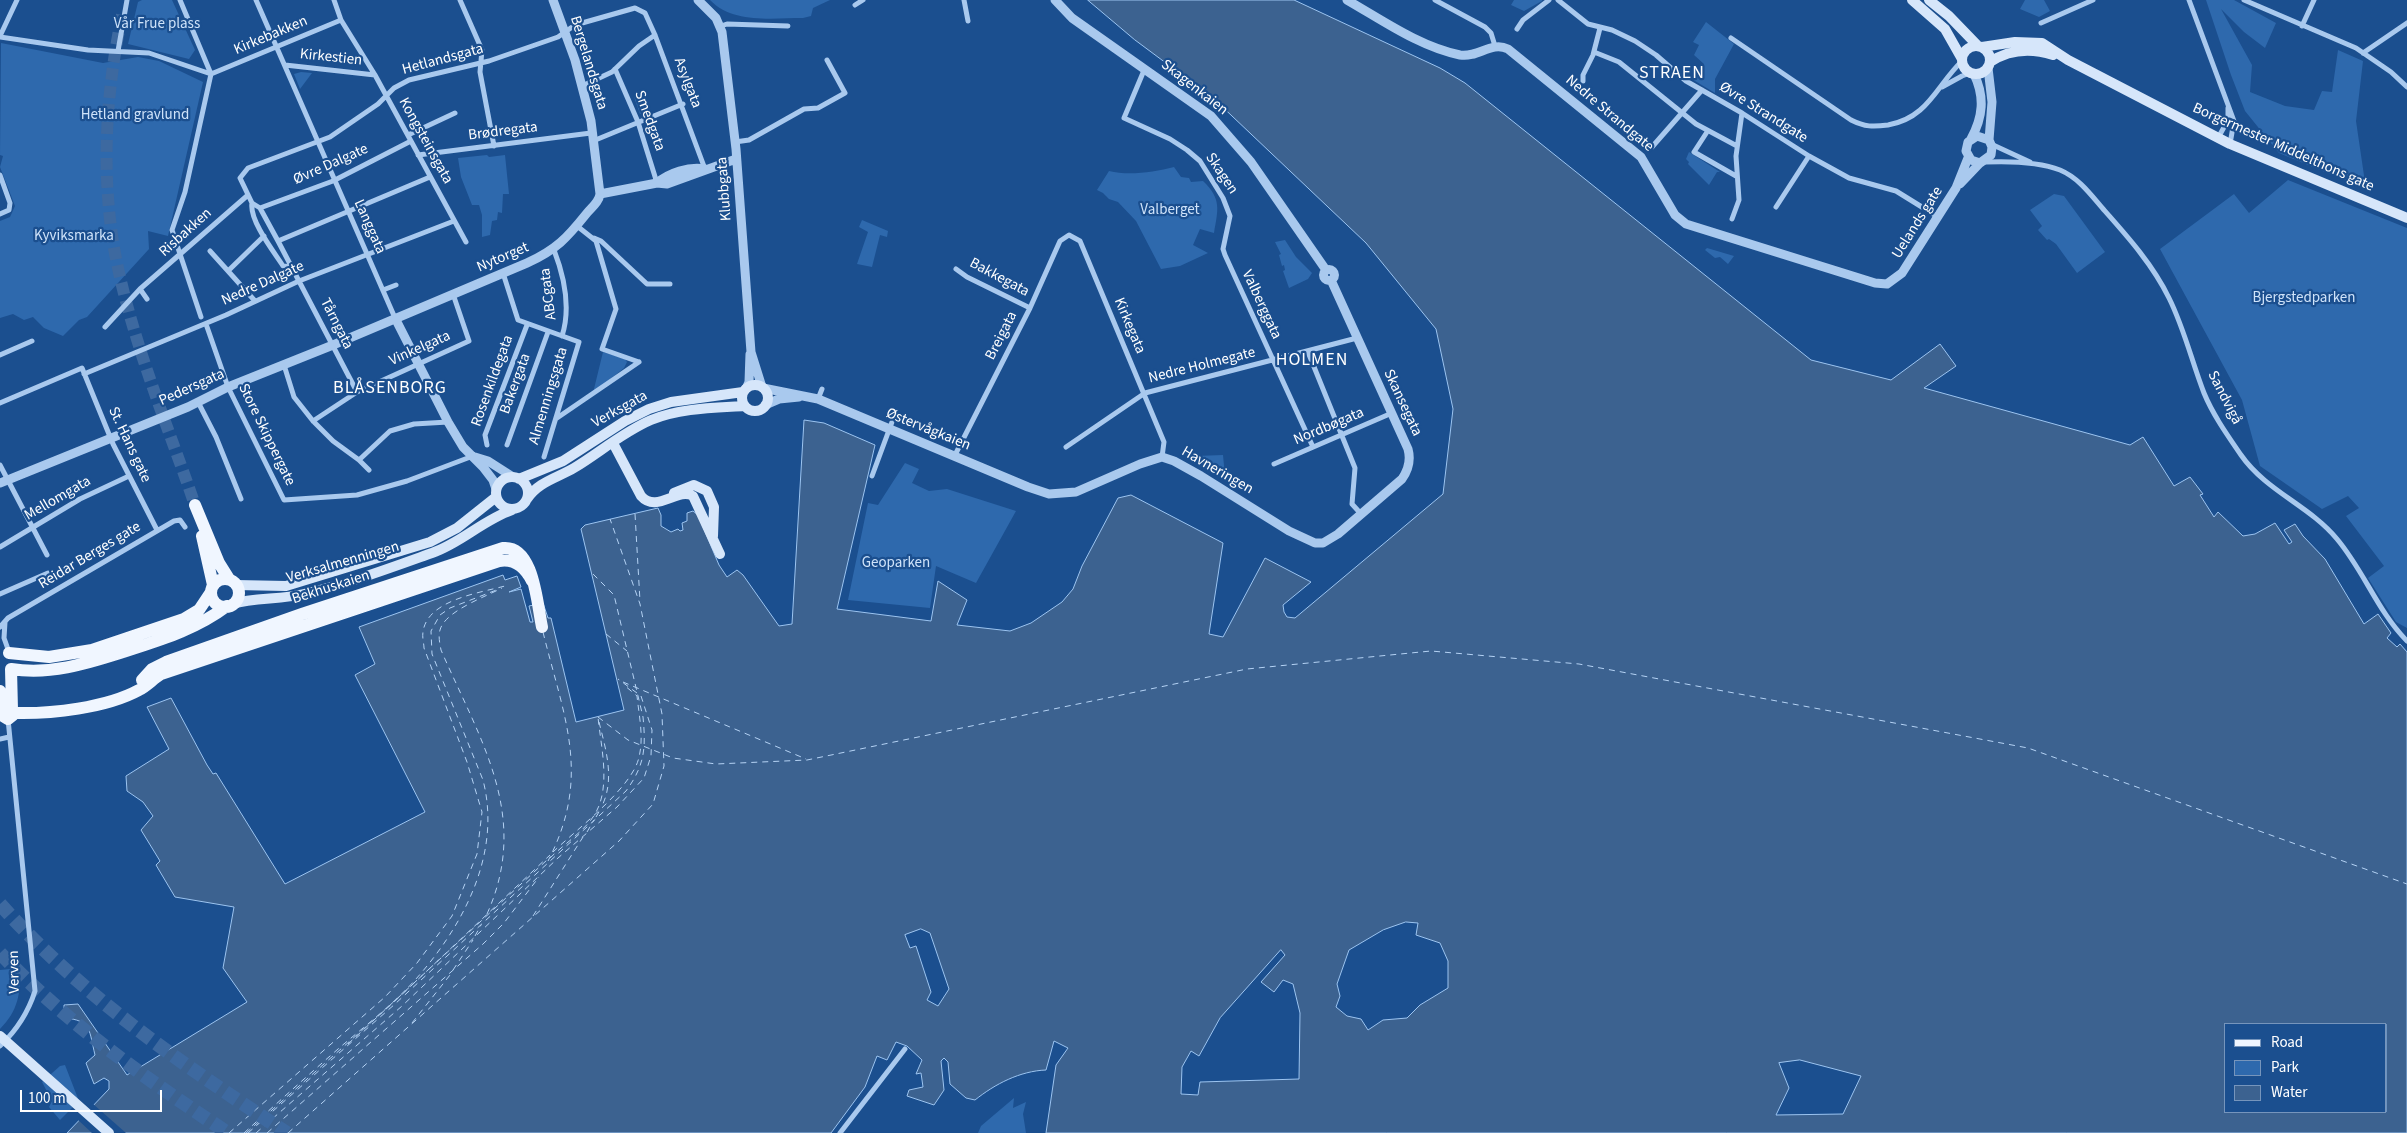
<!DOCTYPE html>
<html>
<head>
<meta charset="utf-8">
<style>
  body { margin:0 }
  #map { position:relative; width:2407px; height:1133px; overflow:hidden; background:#1b4f8f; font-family:"Source Sans 3",sans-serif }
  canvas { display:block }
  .legend { position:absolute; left:2224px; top:1023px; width:162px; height:90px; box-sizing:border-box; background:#1b4f8f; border:1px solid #7695bc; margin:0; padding:6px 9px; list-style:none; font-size:15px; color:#fff }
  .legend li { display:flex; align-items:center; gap:10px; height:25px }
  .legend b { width:25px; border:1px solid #7695bc }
  .scale { position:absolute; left:20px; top:1090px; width:142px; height:22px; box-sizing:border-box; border:2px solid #fff; border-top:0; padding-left:6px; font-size:15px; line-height:18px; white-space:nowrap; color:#fff; -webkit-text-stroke:4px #1b4f8f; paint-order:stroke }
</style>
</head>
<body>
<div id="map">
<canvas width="2407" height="1133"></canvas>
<ul class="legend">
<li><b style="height:6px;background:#f0f6ff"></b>Road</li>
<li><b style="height:14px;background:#2e69ad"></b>Park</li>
<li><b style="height:14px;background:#3c6290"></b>Water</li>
</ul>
<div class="scale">100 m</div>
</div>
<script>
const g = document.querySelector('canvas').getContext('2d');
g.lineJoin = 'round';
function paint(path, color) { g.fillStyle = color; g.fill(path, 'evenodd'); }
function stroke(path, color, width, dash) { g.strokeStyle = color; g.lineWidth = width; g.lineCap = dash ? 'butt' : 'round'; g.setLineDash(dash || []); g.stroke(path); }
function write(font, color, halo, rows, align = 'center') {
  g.font = font + ' "Source Sans 3",sans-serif'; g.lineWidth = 4.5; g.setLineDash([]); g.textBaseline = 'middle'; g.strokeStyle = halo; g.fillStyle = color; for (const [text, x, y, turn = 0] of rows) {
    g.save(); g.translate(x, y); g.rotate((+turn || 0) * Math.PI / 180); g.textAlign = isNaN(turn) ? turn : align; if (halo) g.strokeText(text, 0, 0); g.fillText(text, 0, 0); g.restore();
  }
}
const green = new Path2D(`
  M142,0H172L195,50L189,59L128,44L138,2Z
  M710,0H830L813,8L811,16L803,18C772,18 733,24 710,0Z
  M1514,0H1542V1L1524,11L1511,5Z
  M2025,0H2044L2050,11L2039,17L2020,9Z
  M2206,0H2234L2276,23L2265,48L2244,32L2221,9L2252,65L2250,92L2285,106L2314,110L2322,91L2332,92L2338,50L2363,61L2356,121L2366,189L2279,153L2245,111L2231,75Z
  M1706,22L1734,44L1715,79V93L1690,78L1704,64L1694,55L1699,45L1693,42Z
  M1,43L103,63L138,57L159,61L203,82L168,236L148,231L149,249L87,317L79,320L63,336L44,328L33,317L24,320L13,314L0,318V221L10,217L15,206L0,167L3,156L0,155Z
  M301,72L312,73L300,89L294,74Z
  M644,94L650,110L640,114L634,97Z
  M1689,152L1720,172H1717L1709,185L1688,164L1689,162L1686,159Z
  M487,155L489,157L505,155L509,194H503L502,213L498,212L497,220L492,221L490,235L482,237V215L479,205H472L461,177L458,158Z
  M1174,167L1181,177L1189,178L1191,182L1203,181C1222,199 1218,210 1214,233L1200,229L1193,245L1208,253L1180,266L1161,269L1136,221L1118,202L1109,199L1103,193L1097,190L1109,171C1129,176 1154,172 1174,167Z
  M2288,180L2407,228V628L2396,622L2368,578L2384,566L2346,516L2359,508L2348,496L2322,509L2260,466L2242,400L2160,249L2234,194L2249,213Z
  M2054,194L2064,196L2105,252L2077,273L2056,244L2049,239L2047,240L2038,230L2042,226L2030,210Z
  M862,220L888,231L887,237L880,235L872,267L857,264L868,232L859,227Z
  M1285,240L1296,257L1312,273L1308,279L1289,288L1283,271L1285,270L1284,265L1282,266L1279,255L1281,254L1275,242Z
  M1707,248L1734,256L1728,264L1720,257L1715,258L1705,250Z
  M603,352L625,359L627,362L624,368L593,393Z
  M1223,455L1225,476H1221L1216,471L1195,458L1196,456Z
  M905,463L919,469L912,483L929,491L947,489L1016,511L976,583L936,566L930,608L848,600L868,503L878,505Z
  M20,968C21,993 18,1011 0,1029V970Z
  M65,1065L79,1101L60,1120L49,1107L52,1101L42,1082L60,1066Z
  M1014,1098L1013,1108L1026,1102L1023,1114L1026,1133H978L981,1126Z`);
const water = new Path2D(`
  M1088,0H1294L1440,68L1465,83L1811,360L1891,380L1940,344L1956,366L1924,388L2130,445L2143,437L2174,486L2190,477L2203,494L2200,495L2214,517L2218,512L2243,536L2255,534L2275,523L2289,544L2292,542L2284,530L2295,524L2303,536L2325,559L2364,624L2378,614L2391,633L2387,638L2397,647L2400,644L2407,652V1133H1046L1056,1065L1068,1048L1054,1041L1046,1070C1020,1071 995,1084 975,1100L966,1098L950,1084L948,1062L944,1058L941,1061L944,1090L934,1105L907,1096L909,1090L923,1087L921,1073L916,1074L922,1060L907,1046L896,1042L887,1060L877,1056L865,1087L831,1133H67L109,1089V1081L104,1078L94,1084L86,1063L95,1055C89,1031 92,1020 64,1018V1005L78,1004L127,1075L247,1002L223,968L234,907L175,897L156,865L160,861L141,830L153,816L143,802L127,791L126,776L169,749L147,707L171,698L207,765L213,774L216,773L285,884L425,812L355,675L375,664L359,627L503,575L505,580L517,576L521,587L509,592L521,589L530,622H533L529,606L543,603L548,618H551L576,722L624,710L581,529L585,525L658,508L661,515V526L671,532L678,529L680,531L683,530L682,523L687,521V513L693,511L698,515L719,565L727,577L737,570L743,575L779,626L792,624L804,420L824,423L875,445L837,609L931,621L938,581L967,600L957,625L1010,631L1031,623L1062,602L1073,589L1082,566L1118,498L1131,495L1223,543L1209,634L1223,637L1265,558L1311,582L1283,605L1284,612L1287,617L1295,618L1443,494L1453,409L1436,329L1366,243L1213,98L1135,40ZM1406,922L1418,923L1416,935L1440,943L1448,961V988L1420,1005L1407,1018L1383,1020L1368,1030L1361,1019L1347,1016L1336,1007L1340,996L1337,984L1349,950L1383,930ZM921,929L930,933L949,989L938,1006L927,1000L931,992L916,946L910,948L905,935ZM1281,950L1285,955L1261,982L1274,992L1283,980L1293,984L1300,1013L1299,1079L1200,1082L1198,1095L1181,1094L1182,1067L1191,1051L1199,1056L1220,1018ZM2226,1024H2386V1112H2226ZM1800,1060L1861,1076L1843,1114L1776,1115L1789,1088L1779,1063Z`);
const pier = new Path2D(`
  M92,1103L126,1133H92L77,1119Z`);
const ferry = new Path2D(`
  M635,514L640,601
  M543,632C564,718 592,776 548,861
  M606,634L627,651
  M623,682L806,759
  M598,717L628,740L673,758L716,764L807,760L1247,669L1431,651L1579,664L2028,748L2407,884
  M599,722C606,750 615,779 602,806
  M596,817L600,810
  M587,832L594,820
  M553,852C577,829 633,787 639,757C644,737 639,716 637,696L624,685
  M550,858C562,846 584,831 593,817C612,790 601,748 598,717
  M487,914C531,816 480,740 441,650C440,644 438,637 440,630C445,611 485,597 502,588
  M533,916L583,837
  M475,936L481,925
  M453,970L473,940
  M412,1023L450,975
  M348,1044L547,860
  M229,1133L385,997L417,963L452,916L477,854L482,812L467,762L424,648C424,644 422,637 423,632C427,600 479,593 505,586
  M244,1133C275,1105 306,1077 338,1049C366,1025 398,1001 422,972C467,919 501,850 483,780L432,654L431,631L440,615L450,608L499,589
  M246,1133L394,1002L550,855
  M248,1133L395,1004L626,791C645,765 646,748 643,717L614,595L592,573
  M256,1133L402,1006L558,858L617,807L644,778L651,756L652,730L641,696L618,679
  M267,1133L483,944L504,923L539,877
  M288,1133L619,841L653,804L664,766L662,714L640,604L610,519`);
const primaryTunnel = new Path2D(`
  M122,15C106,92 101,170 114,248C130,336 166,421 195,505`);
const trunkTunnel = new Path2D(`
  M0,904C85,999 181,1063 287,1133
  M0,953C68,1024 146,1079 228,1133`);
const minor = new Path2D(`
  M180,0L211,74
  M256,0L395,318
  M334,0L341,20L375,75L466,242
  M460,0L482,50L480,72L494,146
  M964,0L968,21
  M1435,0L1485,27L1491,33L1495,46
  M1558,0L1588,24L1612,30L1635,41L1656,55L1686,81L1742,113L1809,156L1849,178L1896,191L1938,217
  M2189,0L2234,121L2230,144
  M2244,0L2356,48L2391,72L2407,87
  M855,5L863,0
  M2041,23L2093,0
  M721,26L727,24L788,26
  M2302,26L2314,0
  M1517,29L1523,20L1549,0
  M0,36L17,0
  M0,37L88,50L149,53L211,74
  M1731,38L1851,120C1865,127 1873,127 1888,125C1928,118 1936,86 1962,61
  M118,51L127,0
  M1594,52L1619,62L1696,124L1737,146
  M2363,53L2407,23
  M285,65L375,75
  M1145,68L1124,118L1170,139L1187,150L1200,161L1223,198L1230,216L1223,249L1225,255L1313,447
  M615,69L638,122L657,183
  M211,74L341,20
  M1583,81V75L1593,55L1600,28
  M582,86L612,72L639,46L655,35
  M1942,87L1962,76L1970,73
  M1707,132L1694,152L1736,176
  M408,135L455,113
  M2218,138L2228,120V108
  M593,141L683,104
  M735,142L749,140L804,109L818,108L845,93L827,60
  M1991,144L2030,162
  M1652,147L1702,90
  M418,155L591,133
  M1985,162C2009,161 2037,161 2060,170C2079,178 2091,195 2104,210C2128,237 2153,265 2169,298C2184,328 2192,362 2204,393C2213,415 2228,436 2241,455C2266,491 2310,506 2337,539C2364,571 2378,612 2407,641
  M0,175L10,203L9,210L0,214
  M252,203C249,220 274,252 283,266L292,267
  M1776,207L1809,156
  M260,208L333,181L411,141
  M1732,219L1739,200L1736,156L1742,113
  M577,226L596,241L616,309L602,349L639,362
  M594,238L601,241L647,284H670
  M278,241L430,177
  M554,250C564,276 571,308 562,336
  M210,251L255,301
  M956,269L967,277L1030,308
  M228,271L264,236
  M503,273L518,320L579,342L544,457
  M140,289L147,299
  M383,290L396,285
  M201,317L172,230L185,192L211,74
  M206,324L228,387L284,500L357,495L407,481L473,456
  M105,327L140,289L248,195
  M1308,352L1355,468L1352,504L1362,515
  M0,355L32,341
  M284,365L294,397L313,421L333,441L359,460L369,470
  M84,374L226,315L299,281L454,221
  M357,392L278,241L260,208L252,203L240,178L248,168L330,137L378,104L394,88L409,80L489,61L558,37L575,25L635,8L645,13L655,35L705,169
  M818,399L822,389
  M198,402L216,437L241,499
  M0,403L82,368L113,444L157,530
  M557,418L639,362
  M313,421L357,392L469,341L453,294
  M487,445L485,435L527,325
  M507,445L548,332
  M1066,447L1145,393L1357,338
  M955,455L1030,308L1060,241L1069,235L1080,241L1164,442L1162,457
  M359,460L390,431L414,424L448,422
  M1274,464L1392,413
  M0,465L47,555
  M872,476L892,422
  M0,547L80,499L129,476
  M0,594L48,573
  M5,622L4,638L9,652
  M0,627L8,618L174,521L180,520L185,527
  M0,739L9,737
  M0,1046C17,1030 28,1013 35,991L8,719
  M840,1133L905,1049`);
const tertiary = new Path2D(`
  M698,0L716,18L722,32L736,149L751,352L762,387
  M1055,0L1072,18L1211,116L1251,162L1326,270
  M1347,0C1382,20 1420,47 1460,55C1478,58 1491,41 1508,49L1641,157L1675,215L1686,224L1875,283L1887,284L1902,273L1956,188L1968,158
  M1988,68L1992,102L1989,140
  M1971,139C1983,117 1985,97 1974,74
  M657,183C669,173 689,166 705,169
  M1960,184L1980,163L1991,155L1992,147L1989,140L1977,136L1968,142L1966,151L1971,160L1980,163
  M600,194L657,183L667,184L736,159
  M1323.5 275a5.5 5.5 0 1 1 11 0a5.5 5.5 0 1 1-11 0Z
  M395,318L448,422L463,447L483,467L493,480L496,489
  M763,388L818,399L1028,487L1049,494L1076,492L1140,464L1162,457L1174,461L1201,476L1289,531L1315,543H1323L1338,534L1402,479C1409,469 1411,460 1408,449L1331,280
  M746,389L749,382L750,354
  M765,405L779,399L799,397
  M475,457L488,461L513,477
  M0,483L188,407L228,387L333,345L527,263C556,250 567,238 587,213C592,207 599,202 600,194L591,121L575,60L553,0`);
const secondary = new Path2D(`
  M1912,0L1945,29L1962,59
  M1929,0L1949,16L1978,46
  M1962 60a14 14 0 1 1 28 0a14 14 0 1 1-28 0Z
  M1982,47L2015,42L2042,43L2068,60L2230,144L2407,218
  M1990,62C2010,49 2031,48 2053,55
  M742 398a13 13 0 1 1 26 0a13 13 0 1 1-26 0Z
  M613,443L641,496C657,514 677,487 693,496L720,554
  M496 493a16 16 0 1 1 32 0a16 16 0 1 1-32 0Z
  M519,479L563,461L625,421L649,409L671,402L743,392
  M674,493L694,485L707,491L714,507L713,536
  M527,499C538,482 557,478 574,468C599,453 623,432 651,420C680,408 714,408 745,406
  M236,585L286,586L430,542L457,528L496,497
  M232,604C255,597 280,600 304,594C347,584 390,568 432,553C461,543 483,520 512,510`);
const primary = new Path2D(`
  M195,505L219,563L229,579
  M202,536L213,585
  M211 593a14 14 0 1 1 28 0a14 14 0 1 1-28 0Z
  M9,653L49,657L92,650L184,619L199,610L211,592
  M142,680L152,669L166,662L302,614L503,548C534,545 537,604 542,627
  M0,691L3,716L8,719L13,715V711L9,708L3,712
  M12,710L11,669C51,675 85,664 123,652C160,640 195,630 227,606
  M14,713C51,714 106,708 139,690C147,686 153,679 161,674L499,561C515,558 525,567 532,581`);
const secondaryBridge = new Path2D(`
  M0,1036L109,1133`);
const parkNames = [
  ["Vår Frue plass",157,25],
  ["Hetland gravlund",135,116],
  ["Valberget",1170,211],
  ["Kyviksmarka",74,237],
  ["Bjergstedparken",2304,299],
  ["Geoparken",896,564]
];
const streetNames = [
  ["Kirkebakken",271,36,-23],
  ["Kirkestien",331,58,6],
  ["Hetlandsgata",443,60,-15],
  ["Bergelandsgata",588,63,73],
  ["Asylgata",687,83,69],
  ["Skagenkaien",1194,88,38],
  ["Øvre Strandgate",1763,113,32],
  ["Nedre Strandgate",1609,114,40],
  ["Smedgata",649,121,70],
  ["Brødregata",503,132,-7],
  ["Kongsteinsgata",425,141,61],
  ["Borgermester Middelthons gate",2283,148,24],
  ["Øvre Dalgate",331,165,-24],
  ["Skagen",1221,174,56],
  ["Klubbgata",725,189,-94],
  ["Uelands gate",1918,223,-58],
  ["Langgata",369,227,66],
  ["Risbakken",186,233,-42],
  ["Nytorget",503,258,-23],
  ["Bakkegata",999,278,28],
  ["Nedre Dalgate",263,284,-24],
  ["ABCgata",549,294,-97],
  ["Valberggata",1261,305,65],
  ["Tårngata",336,324,63],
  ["Kirkegata",1129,326,67],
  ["Breigata",1002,336,-63],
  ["Vinkelgata",420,349,-24],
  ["Nedre Holmegate",1202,366,-14],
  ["Rosenkildegata",493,381,-70],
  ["Bakergata",516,384,-70],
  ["Pedersgata",192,388,-24],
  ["Almenningsgata",549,396,-73],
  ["Sandvigå",2224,398,63],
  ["Skansegata",1402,403,65],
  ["Verksgata",620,410,-29],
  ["Nordbøgata",1329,427,-23],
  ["Østervågkaien",928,430,22],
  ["Store Skippergate",266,435,64],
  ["St. Hans gate",129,445,65],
  ["Havneringen",1217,471,30],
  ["Mellomgata",58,499,-30],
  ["Reidar Berges gate",90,556,-31],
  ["Verksalmenningen",343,563,-16],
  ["Bekhuskaien",331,588,-18],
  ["Verven",15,972,-91]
];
const quarterNames = [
  ["STRAEN",1672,74],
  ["HOLMEN",1312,361],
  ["BLÅSENBORG",390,389]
];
paint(green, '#2e69ad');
paint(water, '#3c6290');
stroke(water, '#9cc4f0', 1);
paint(pier, '#1b4f8f');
stroke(ferry, '#b5d3f5', 1, [6, 5]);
stroke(primaryTunnel, '#3d69a0', 12, [12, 6]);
stroke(trunkTunnel, '#3d69a0', 14, [14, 7]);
stroke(minor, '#a9c9ee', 5);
stroke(tertiary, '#a9c9ee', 9);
stroke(secondary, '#d6e6fa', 10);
stroke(primary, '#f0f6ff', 12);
stroke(secondaryBridge, '#d6e6fa', 10);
write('15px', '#cfe3fa', '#1b4f8f', parkNames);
write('15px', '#fff', '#1b4f8f', streetNames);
g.letterSpacing = '1px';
write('18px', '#fff', '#1b4f8f', quarterNames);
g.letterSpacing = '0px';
</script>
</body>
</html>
